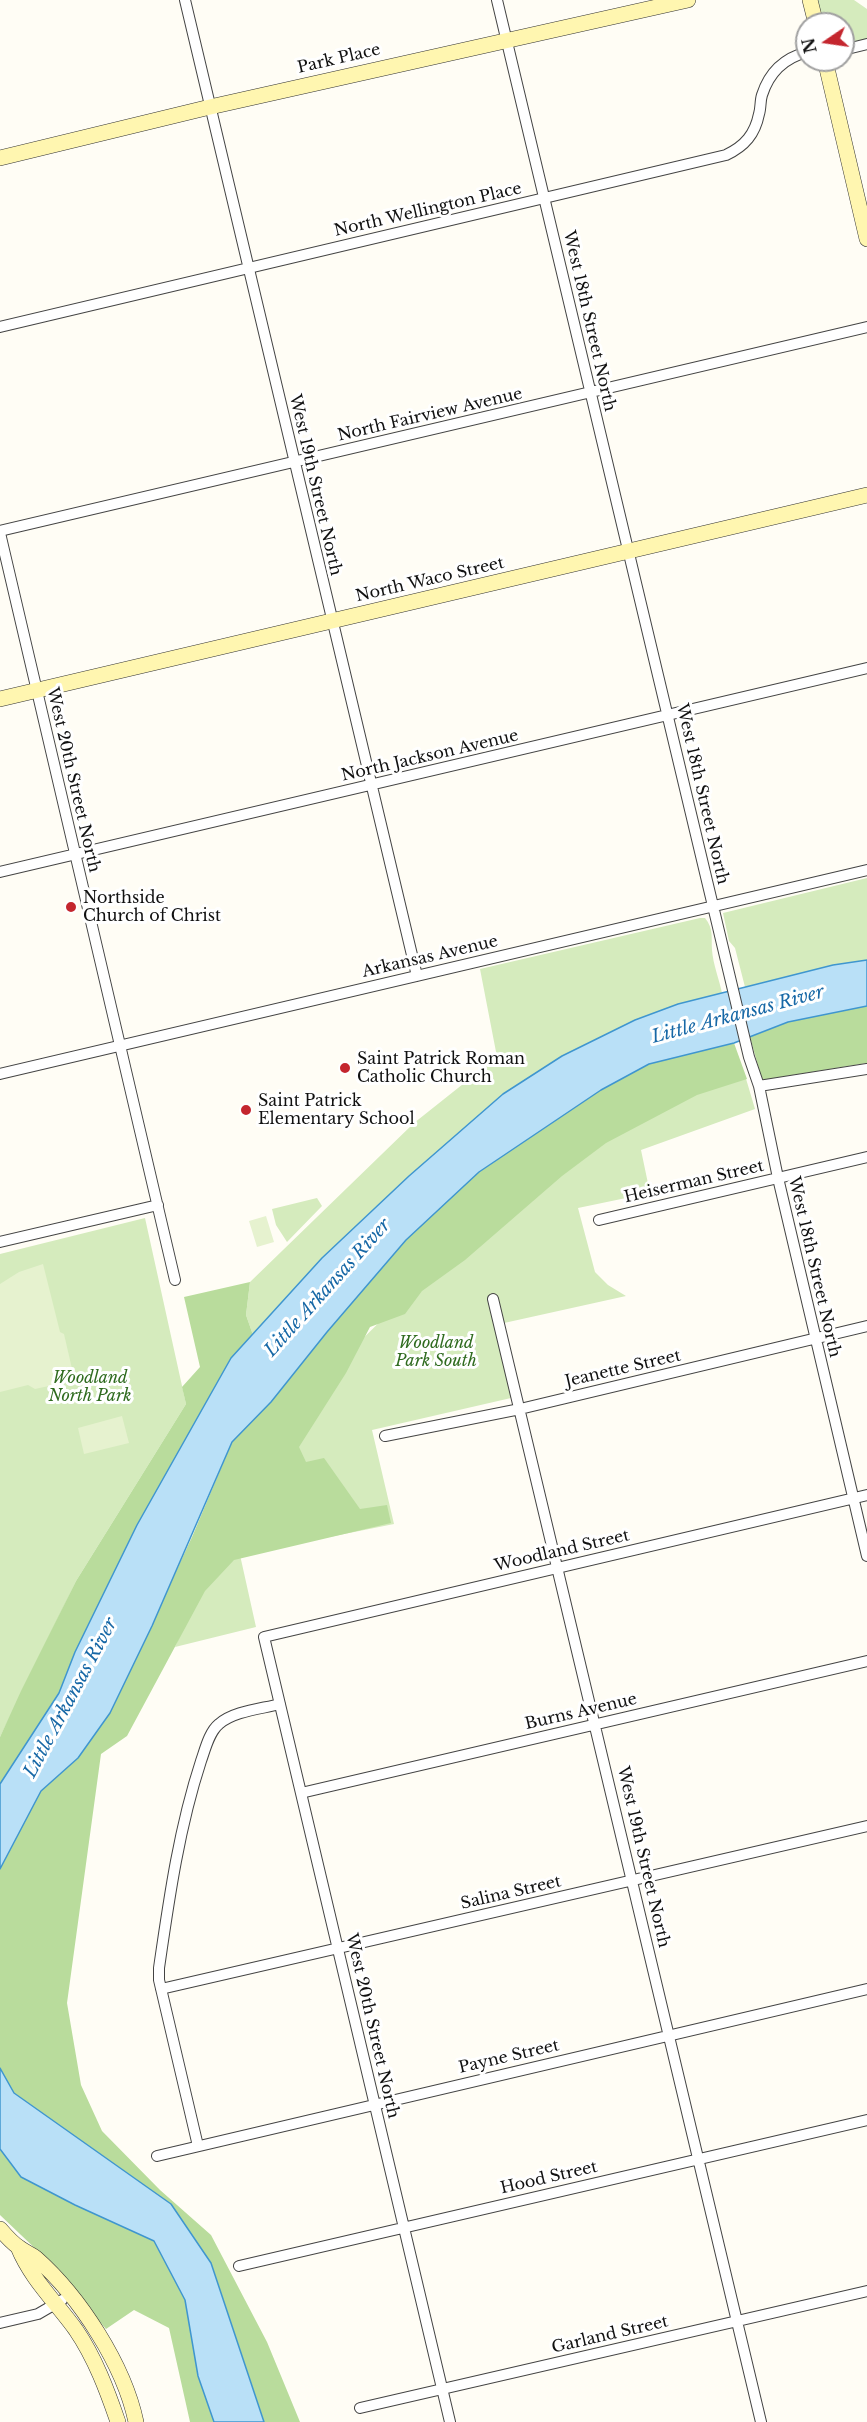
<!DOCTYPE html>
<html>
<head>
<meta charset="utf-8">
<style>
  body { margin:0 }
  #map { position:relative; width:867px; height:2422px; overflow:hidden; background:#fffdf5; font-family:"Libre Baskerville",serif }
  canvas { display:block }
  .north { position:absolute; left:795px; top:12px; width:60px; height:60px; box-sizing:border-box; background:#fff; border:2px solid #a0a0a0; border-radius:50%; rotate:257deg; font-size:16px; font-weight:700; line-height:24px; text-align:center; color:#111 }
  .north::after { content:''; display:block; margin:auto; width:21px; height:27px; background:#c4262e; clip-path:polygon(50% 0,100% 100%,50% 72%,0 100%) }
</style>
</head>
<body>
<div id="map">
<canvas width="867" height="2422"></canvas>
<div class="north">N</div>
</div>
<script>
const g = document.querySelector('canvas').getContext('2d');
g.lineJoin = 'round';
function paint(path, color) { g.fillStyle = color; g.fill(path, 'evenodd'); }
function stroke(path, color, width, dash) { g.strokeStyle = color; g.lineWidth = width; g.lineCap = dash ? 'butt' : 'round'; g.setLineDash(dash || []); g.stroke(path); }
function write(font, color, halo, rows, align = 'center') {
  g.font = font + ' "Libre Baskerville",serif'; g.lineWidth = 6; g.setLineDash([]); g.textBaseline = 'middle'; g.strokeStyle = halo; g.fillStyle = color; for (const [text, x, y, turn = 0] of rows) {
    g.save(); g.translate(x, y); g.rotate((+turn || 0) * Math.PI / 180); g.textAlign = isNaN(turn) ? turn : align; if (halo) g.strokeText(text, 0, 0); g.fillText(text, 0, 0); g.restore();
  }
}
const green = new Path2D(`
  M816,0H854L867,9V41L843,46V24H822Z
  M867,878V960L833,965L745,987L735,948L729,941L723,913Z
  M700,918H705C714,929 711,938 712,950C713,964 719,979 722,993L678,1004L635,1020L562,1056L503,1094L409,1176L322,1258L253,1335L246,1315L250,1282L414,1123L497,1057L480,969Z
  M744,1072L755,1109L641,1150L650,1193L578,1208L595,1272L608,1285L626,1296L495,1325L511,1398L372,1430L394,1524L240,1555L256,1627L175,1647L240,1501L329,1372L415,1287L584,1145Z
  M317,1198L322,1206L287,1242L276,1225L272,1209Z
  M145,1218L186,1404L76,1581L0,1737V1254Z`);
const forest = new Path2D(`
  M867,1006V1063L762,1080L750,1037L788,1022Z
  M734,1043L747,1079L697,1095L606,1143L562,1176L465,1260L422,1291L405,1314L370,1327L346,1373L299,1447L306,1462L324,1458L360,1509L387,1505L391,1523L234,1560L205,1591L127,1736L101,1754L67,2003L81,2085L102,2131L160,2190L211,2235L267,2342L300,2422H264L237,2344L171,2204L14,2093L0,2068V1869L41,1791L78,1758L110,1713L192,1537L232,1442L271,1402L327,1332L406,1240L479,1172L601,1090L649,1064Z
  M250,1282L246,1315L253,1335L231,1358L137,1525L75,1652L59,1693L0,1784V1737L21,1691L76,1581L186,1404L182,1387L200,1367L184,1297Z
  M0,2149L21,2177L75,2205L154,2241L185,2300L198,2376L214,2422H190L169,2328L134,2310L106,2329L42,2255L0,2215Z`);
const pitch = new Path2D(`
  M266,1216L274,1242L257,1247L249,1221Z
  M43,1264L60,1332L64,1334L73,1373L67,1382L35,1389L28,1385L0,1392V1284L19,1272Z
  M122,1416L129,1443L84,1454L78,1428Z`);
const water = new Path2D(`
  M867,960V1006L788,1022L734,1043L649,1064L601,1090L479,1172L406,1240L327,1332L271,1402L232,1442L152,1626L110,1713L78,1758L41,1791L0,1869V1784L59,1693L75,1652L137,1525L231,1358L322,1258L409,1176L503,1094L562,1056L635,1020L678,1004L833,965Z
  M0,2068L14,2093L171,2204L211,2263L264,2422H214L198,2376L185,2300L154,2241L75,2205L21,2177L0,2149Z`);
const street = new Path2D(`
  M185,0L417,976
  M497,0L749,1057L759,1086L778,1178L867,1556
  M843,50L867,44
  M0,327L726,155C745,146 755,134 759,114C761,108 760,101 762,95C769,73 784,58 807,52
  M0,531L867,327
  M0,533L175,1280
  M0,872L867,668
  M0,1074L867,870
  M759,1086L867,1069
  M599,1220L867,1157
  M0,1242L158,1205
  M493,1299L761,2422
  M385,1436L520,1409L867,1326
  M301,1793L867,1661
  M161,1989L867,1826
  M198,2146L159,1980V1968C169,1899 179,1828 201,1761C205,1750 209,1732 219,1724C234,1711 261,1709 280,1704
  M157,2156L867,1989
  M239,2266L867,2120
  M0,2323L38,2314L62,2300
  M360,2408L867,2291
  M450,2422L264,1637L867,1495`);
const secondary = new Path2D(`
  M810,0L816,24
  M825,60L867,239
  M0,158L210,107L688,0
  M0,699L867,495
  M0,2229C6,2236 13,2244 20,2248C25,2252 31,2254 36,2258C80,2297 124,2365 136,2422
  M18,2247C31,2279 56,2302 76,2330C95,2358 107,2390 118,2422`);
const markers = [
  [71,907,6,"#c4262e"],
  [345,1068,6,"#c4262e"],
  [246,1110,6,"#c4262e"]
];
const streetNames = [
  ["Park Place",339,59,-13],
  ["North Wellington Place",428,210,-13],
  ["West 18th Street North",589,321,77],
  ["North Fairview Avenue",430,415,-13],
  ["West 19th Street North",315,485,77],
  ["North Waco Street",430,580,-13],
  ["North Jackson Avenue",430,756,-13],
  ["West 20th Street North",73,780,77],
  ["West 18th Street North",702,794,77],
  ["Arkansas Avenue",430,957,-13],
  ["Heiserman Street",694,1182,-13],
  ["West 18th Street North",814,1267,77],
  ["Jeanette Street",623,1369,-13],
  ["Woodland Street",562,1551,-13],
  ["Burns Avenue",581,1712,-13],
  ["West 19th Street North",643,1857,77],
  ["Salina Street",511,1893,-13],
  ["West 20th Street North",372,2026,77],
  ["Payne Street",509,2057,-13],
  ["Hood Street",549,2178,-13],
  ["Garland Street",610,2335,-13]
];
const poiNames = [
  ["Northside",83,898],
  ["Church of Christ",83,916],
  ["Saint Patrick Roman",357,1059],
  ["Catholic Church",357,1077],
  ["Saint Patrick",258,1101],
  ["Elementary School",258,1119]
];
const parkNames = [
  ["Woodland",436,1343],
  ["Park South",436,1361],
  ["Woodland",90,1378],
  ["North Park",90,1396]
];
const waterNames = [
  ["Little Arkansas River",738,1015,-15],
  ["Little Arkansas River",328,1288,-48],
  ["Little Arkansas River",71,1698,-62]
];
paint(green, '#d5ebbd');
paint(forest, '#b9dc9c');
paint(pitch, '#e6f2cf');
paint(water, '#b9e0f7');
stroke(water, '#3f96cf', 1.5);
stroke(street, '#444', 12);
stroke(secondary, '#333', 16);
stroke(street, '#fff', 10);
stroke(secondary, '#fff6b0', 15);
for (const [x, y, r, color] of markers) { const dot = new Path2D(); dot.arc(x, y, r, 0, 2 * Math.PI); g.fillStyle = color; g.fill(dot); stroke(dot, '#fff', 2); }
write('16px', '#111', '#fff', streetNames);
write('16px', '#111', '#fff', poiNames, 'left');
write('italic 16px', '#2f6b1f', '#fff', parkNames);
write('italic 18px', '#1768a6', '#fff', waterNames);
</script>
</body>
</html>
